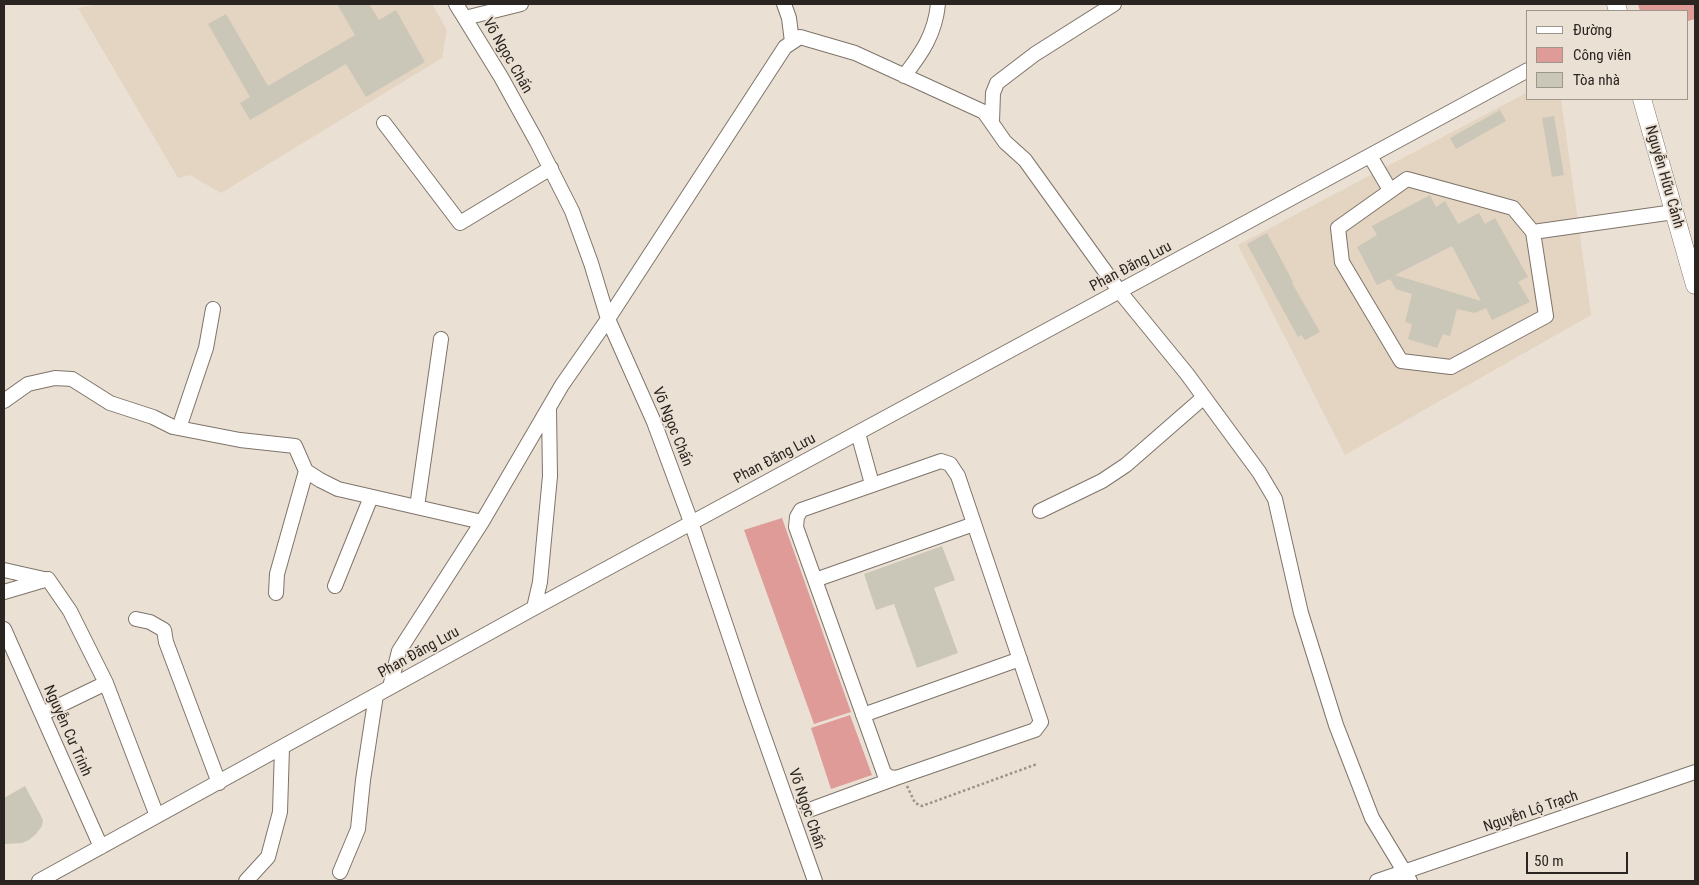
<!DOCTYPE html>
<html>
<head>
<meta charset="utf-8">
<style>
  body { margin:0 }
  #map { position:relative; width:1699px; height:885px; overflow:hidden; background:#ebe0d4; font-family:"Roboto Condensed",sans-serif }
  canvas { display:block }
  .frame { position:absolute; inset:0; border:5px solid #2a2521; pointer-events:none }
  .legend { position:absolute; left:1526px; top:10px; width:162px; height:90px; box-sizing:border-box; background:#ebe0d4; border:1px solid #9e958c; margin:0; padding:6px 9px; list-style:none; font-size:15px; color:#2a2521 }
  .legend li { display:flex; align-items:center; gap:10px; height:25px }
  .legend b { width:25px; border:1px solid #9e958c }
  .scale { position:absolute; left:1526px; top:852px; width:102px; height:22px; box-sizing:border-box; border:2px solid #2a2521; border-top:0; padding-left:6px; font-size:15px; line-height:18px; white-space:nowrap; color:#2a2521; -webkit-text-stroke:4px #ebe0d4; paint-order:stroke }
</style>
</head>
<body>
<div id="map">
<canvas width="1699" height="885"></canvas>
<div class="frame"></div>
<ul class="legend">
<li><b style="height:6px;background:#fff"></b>Đường</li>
<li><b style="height:14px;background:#de9b97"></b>Công viên</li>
<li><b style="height:14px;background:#cbc7b8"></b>Tòa nhà</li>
</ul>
<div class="scale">50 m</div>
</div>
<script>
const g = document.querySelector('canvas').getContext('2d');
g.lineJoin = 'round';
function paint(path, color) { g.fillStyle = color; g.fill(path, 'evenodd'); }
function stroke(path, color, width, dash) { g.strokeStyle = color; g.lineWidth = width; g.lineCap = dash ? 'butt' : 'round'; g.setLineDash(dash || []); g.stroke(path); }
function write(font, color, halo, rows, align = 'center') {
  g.font = font + ' "Roboto Condensed",sans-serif'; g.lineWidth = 4; g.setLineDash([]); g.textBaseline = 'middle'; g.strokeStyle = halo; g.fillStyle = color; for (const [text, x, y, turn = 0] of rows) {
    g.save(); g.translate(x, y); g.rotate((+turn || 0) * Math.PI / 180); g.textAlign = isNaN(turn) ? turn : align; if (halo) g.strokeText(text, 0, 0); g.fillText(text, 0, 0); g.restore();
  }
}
const built = new Path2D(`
  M101,4H432L447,30L442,58L221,193L190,175L178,178L78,8Z
  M1528,92V99H1561L1591,315L1345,455L1238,245Z`);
const green = new Path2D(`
  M1638,4H1695V19L1688,21V11H1640Z
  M782,518L851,712L814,724L744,530Z
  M850,715L872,775L831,789L811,728Z`);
const building = new Path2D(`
  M337,4H369L379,20L396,10L425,62L366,97L346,64L250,120L240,103L250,97L208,24L226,14L268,86L355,35Z
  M1500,110L1506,121L1456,149L1450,138Z
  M1554,116L1564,175L1552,177L1542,118Z
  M1430,195L1436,207L1445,201L1458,224L1479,213L1485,224L1495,218L1528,277L1518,282L1530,302L1492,320L1486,308L1475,313L1457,309L1450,336L1443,334L1437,348L1408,339L1412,324L1405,322L1412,294L1396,289L1390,279L1377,285L1357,247L1377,235L1372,226ZM1452,246L1481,301L1395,275Z
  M1267,233L1293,282L1292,283L1320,332L1305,340L1301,335L1298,337L1247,244Z
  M942,546L955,580L934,588L958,653L917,668L894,604L876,610L864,574Z
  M25,786L39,812L43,820L42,826L36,834L29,840L22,843L4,844V798Z`);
const path = new Path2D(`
  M907,786L915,803L922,806L1037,764`);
const minor = new Path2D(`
  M456,4L501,77L537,142L572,211L591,263L608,319L654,422L691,522L752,703L815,881
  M784,4L789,18L792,42
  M465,18L521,4
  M904,76C922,53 935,34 938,4
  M992,122L993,93L997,83L1035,54L1114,4
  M384,123L460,223L551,168
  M1370,156L1390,190
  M1407,179L1513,208L1533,232L1546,316L1451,367L1401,361L1342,262L1338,228Z
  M1533,232L1674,212
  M4,401L28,384L55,378L72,379L110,403L153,417L173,427L240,440L295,446L306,471L320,480L338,489L482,522
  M179,428L206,348L213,309
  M858,433L872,484
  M941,461L950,464L958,476L1041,722L1035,730L896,778L889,777L884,773L796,527L797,517L801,510Z
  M417,507L441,339
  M1040,511L1102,481L1126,465L1204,397
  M4,570L44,579
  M48,579L70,611L106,683L157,816
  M815,580L974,524
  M335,586L371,497
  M4,592L48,579
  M276,593L277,574L306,471
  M534,608L540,582L550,476L549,408
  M136,619L150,622L164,630L166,642L219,783
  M4,629L101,847
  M390,687L399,651L482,522L562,385L608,319L785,47L800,37L855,53L984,112L1005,142L1025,160L1120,292L1187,374L1259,472L1275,499L1301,613L1336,725L1372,818L1410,881
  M42,714L106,683
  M863,715L1020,659
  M809,810L896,778
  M340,872L358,829L363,780L376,695
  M39,881L534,608L1528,70
  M246,881L268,857L280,812L282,748
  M1377,881L1695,772`);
const major = new Path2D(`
  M1616,4L1618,11
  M1642,99L1695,285`);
const streetNames = [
  ["Võ Ngọc Chấn",507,56,60],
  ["Nguyễn Hữu Cảnh",1664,177,74],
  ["Phan Đăng Lưu",1131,267,-28],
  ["Võ Ngọc Chấn",672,427,68],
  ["Phan Đăng Lưu",775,459,-28],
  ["Phan Đăng Lưu",419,653,-29],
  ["Nguyễn Cư Trinh",67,731,66],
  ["Võ Ngọc Chấn",806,809,71],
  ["Nguyễn Lộ Trạch",1531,812,-19]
];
paint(built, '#e4d4c2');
paint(green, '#de9b97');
paint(building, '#cbc7b8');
stroke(minor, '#7e7469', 16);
stroke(major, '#7e7469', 19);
stroke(path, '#9b9289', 2.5, [2.5, 2.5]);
stroke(minor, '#fff', 14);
stroke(major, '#fff', 18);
write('15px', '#2a2521', '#ebe0d4', streetNames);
</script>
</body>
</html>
